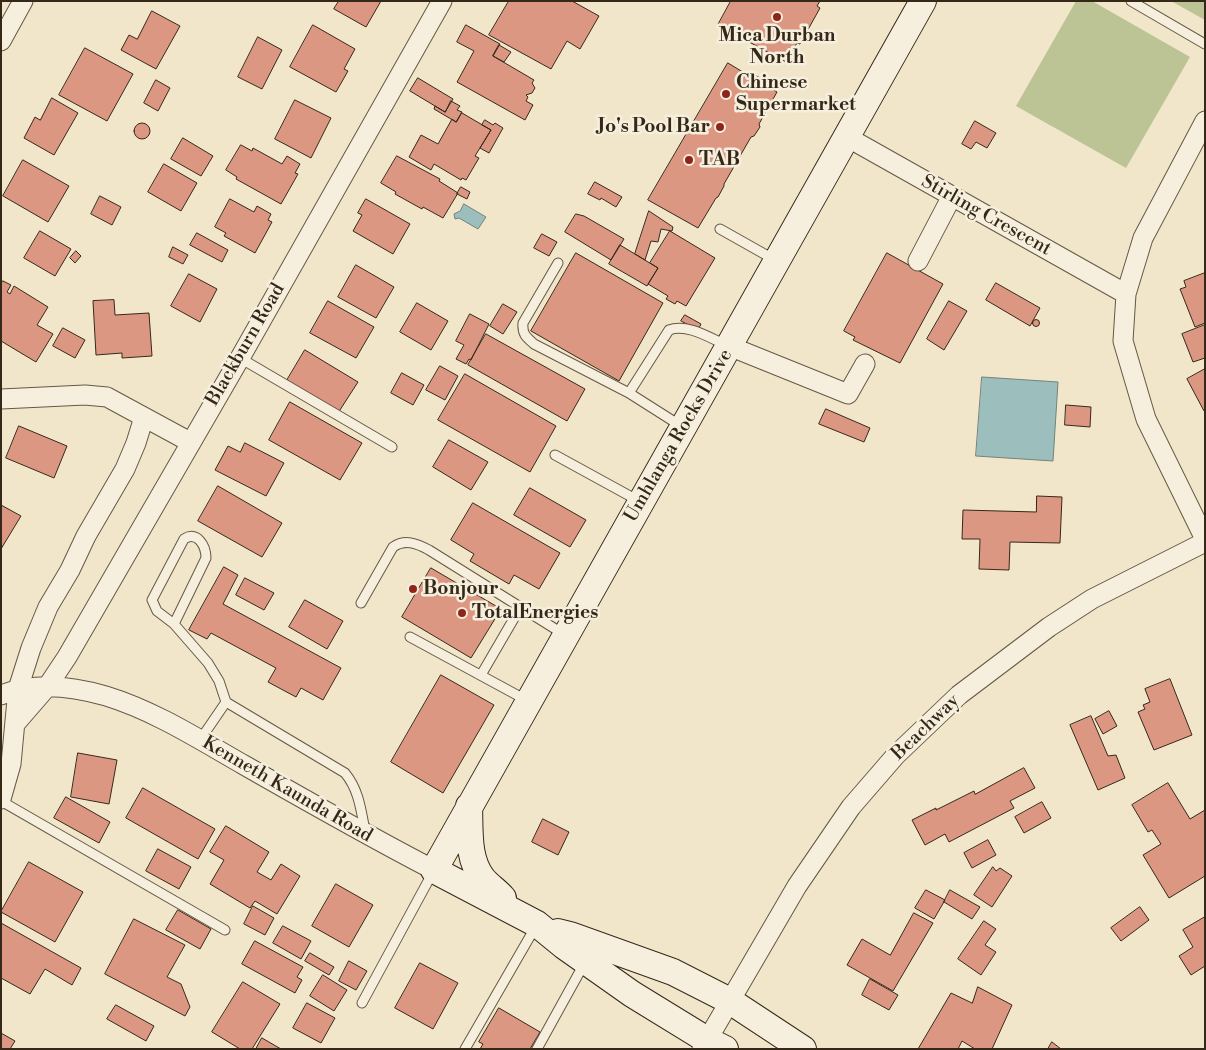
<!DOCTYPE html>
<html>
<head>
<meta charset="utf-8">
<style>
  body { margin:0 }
  #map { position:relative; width:1206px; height:1050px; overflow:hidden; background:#f1e6ca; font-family:"Libre Bodoni",serif }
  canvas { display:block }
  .frame { position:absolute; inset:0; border:2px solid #362819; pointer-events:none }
</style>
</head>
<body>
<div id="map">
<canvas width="1206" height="1050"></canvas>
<div class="frame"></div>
</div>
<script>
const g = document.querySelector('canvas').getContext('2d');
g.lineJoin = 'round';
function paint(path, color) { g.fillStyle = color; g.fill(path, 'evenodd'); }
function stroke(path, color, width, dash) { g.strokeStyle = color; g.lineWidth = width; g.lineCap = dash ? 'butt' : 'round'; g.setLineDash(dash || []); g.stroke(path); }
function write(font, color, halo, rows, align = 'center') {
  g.font = font + ' "Libre Bodoni",serif'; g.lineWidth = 5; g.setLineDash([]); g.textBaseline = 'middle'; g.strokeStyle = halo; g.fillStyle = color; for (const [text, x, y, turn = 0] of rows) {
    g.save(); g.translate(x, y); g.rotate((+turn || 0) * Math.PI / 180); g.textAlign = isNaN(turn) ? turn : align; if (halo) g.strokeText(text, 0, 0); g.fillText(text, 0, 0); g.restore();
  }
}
const green = new Path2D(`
  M1076,1H1092L1190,57L1126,168L1016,106Z
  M1171,1H1205V20Z`);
const water = new Path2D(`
  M464,204L486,217L478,229L459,218L455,219L454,214L460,211Z
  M982,377L1058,382L1053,461L976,456Z`);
const building = new Path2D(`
  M339,1H381L366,27L334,9Z
  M509,1H572L599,16L580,49L567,41L551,69L489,35Z
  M731,1H820L817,6L820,8L800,44L797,43L786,62L718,25Z
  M152,11L180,26L156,69L121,50L129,35L137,39Z
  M313,25L355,49L344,69L348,71L336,92L290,67Z
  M466,25L500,44L493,56L534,80L532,83L535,88L532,93L526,95L528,97L526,101L533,105L525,120L457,82L474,51L457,42Z
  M258,37L282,50L262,89L238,77Z
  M499,45L511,52L504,62L493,56Z
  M85,48L133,74L107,121L59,95Z
  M728,63L751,77L753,74L764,80L762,83L777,92L759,124L760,127L754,136L751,137L724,184V186L718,197L716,198L698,228L648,200Z
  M418,78L453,99L445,112L410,91Z
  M156,80L170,88L158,111L144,103Z
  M52,98L78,113L54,155L24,138L35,117L40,120Z
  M295,100L331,118L311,158L275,139Z
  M451,101L460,106L457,110L462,112L456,122L434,109L435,106L445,112Z
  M462,113L491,130L475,156L479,158L466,180L462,178L461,180L434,164L431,170L409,157L421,135L438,144L452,119L456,122Z
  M485,120L493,125L495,123L503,128L489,153L480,148L491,130L482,125Z
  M975,121L996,133L987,148L976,142L971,149L962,144Z
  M134 131a8 8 0 1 1 16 0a8 8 0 1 1-16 0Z
  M183,138L213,156L201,176L171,159Z
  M241,145L252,151L253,148L282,164L287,156L300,164L295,173L298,174L281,204L236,179L237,177L226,170Z
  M397,156L440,179L439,181L458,193L443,218L423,207L422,209L395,194L396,192L381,183Z
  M23,160L69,186L48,222L3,196Z
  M164,164L197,183L181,211L148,192Z
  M595,182L622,197L616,207L601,198L600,200L588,194Z
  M461,187L470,192L467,199L457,194Z
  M100,196L121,207L112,225L91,214Z
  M230,199L254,212L257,206L271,214L268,220L272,222L255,253L224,236L226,233L215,227Z
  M366,199L410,224L393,254L353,231L362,215L358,213Z
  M649,211L673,227L672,231L661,229L658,242L651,241L645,260L635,254Z
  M576,214L584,216L624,239L611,260L565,232Z
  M40,231L71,249L55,276L24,258Z
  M670,231L715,258L686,306L677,301L675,304L666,299L668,296L648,284L658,268L650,263Z
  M197,233L228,250L222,262L190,245Z
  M542,234L557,242L549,256L534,248Z
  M620,245L658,268L647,286L609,264Z
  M173,247L188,255L183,264L169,257Z
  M76,251L81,256L75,263L70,258Z
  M576,253L663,303L619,381L531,331Z
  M887,253L943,284L900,363L853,340L855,337L844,331Z
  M356,265L394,287L376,318L338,297Z
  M1205,273V323L1195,327L1180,289L1186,287L1184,281Z
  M189,274L217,289L200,322L171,306Z
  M3,281L11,285L7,292L10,294L14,286L48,307L37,325L53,334L36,362L1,341V284Z
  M996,283L1040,308L1030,326L986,300Z
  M114,300L115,315L149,313L152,356L122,358V353L96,355L93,301Z
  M328,301L374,327L356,358L310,333Z
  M949,301L967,311L944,350L927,339Z
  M417,303L448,321L431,350L400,332Z
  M503,304L517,312L503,334L490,326Z
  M470,314L489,324L471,360L469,359L466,364L456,359L464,345L456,341Z
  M685,315L701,324L698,330L681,321Z
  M1032.5 323a3.5 3.5 0 1 1 7 0a3.5 3.5 0 1 1-7 0Z
  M1205,325V358L1193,362L1182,334Z
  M63,328L85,340L75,358L53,346Z
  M486,334L585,389L567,421L468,365Z
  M305,350L358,382L338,413L286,382Z
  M440,366L458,376L445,400L426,390Z
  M1205,369V411H1204L1187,379Z
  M402,373L424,385L413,405L391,393Z
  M465,374L556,426L530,472L438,420Z
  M290,402L362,443L340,480L269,440Z
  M1066,405L1091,407L1090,427L1065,425Z
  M826,409L870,428L864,442L819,424Z
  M19,426L67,446L54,478L6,458Z
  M449,440L488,462L471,490L433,467Z
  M245,443L284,463L266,496L215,470L228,446L240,452Z
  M218,486L282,523L262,557L198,521Z
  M530,488L586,520L570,547L514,515Z
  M1037,496L1062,497L1060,543L1010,542L1009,570L979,569L980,539H962L963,510L1036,512Z
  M473,503L560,553L539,589L514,575L509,584L470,561L474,554L451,540Z
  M1,505L21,516L1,549Z
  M224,567L238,575L223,604L341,668L323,700L301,688L296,697L268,682L276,668L211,633L207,639L189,630Z
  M431,568L501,609L471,658L402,617Z
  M245,578L274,593L264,610L236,595Z
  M305,600L343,621L327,649L289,627Z
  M441,675L494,705L443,793L391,762Z
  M1170,679L1192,735L1154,750L1138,712L1145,709L1143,705L1150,702L1145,689Z
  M1109,711L1117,726L1103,734L1095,719Z
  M1091,716L1108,756L1116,755L1125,778L1098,790L1070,725Z
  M78,753L117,760L109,804L71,797Z
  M1024,768L1035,788L1010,801L1014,808L949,842L945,834L925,845L912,820L936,808V810L974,791L975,794Z
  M1168,783L1190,819L1205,810V876L1169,898L1143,855L1161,844L1152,830L1148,832L1132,805Z
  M143,788L215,829L198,859L126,818Z
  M66,797L110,822L99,843L54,818Z
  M1042,802L1051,818L1024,833L1015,817Z
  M543,819L569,832L558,855L532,842Z
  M226,826L269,852L257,872L271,880L281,864L300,876L277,914L255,901L250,908L210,884L224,860L210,852Z
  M988,840L996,855L972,868L964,853Z
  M158,849L191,867L179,889L146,871Z
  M29,862L83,892L55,942L1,912Z
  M993,867L996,871L1000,868L1012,876L992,907L974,895Z
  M336,884L373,905L349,947L312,926Z
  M926,890L945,900L934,919L915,908Z
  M950,890L980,907L972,919L944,902Z
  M253,906L274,918L265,935L244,924Z
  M1140,907L1149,920L1121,941L1111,928Z
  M178,910L211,929L200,949L166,930Z
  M914,913L933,923L893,991L847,965L862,939L890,955Z
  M1205,917V966L1191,975L1179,956L1193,947L1183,930Z
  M134,919L185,945L167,977L181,984L190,1007L185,1016L105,974Z
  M984,921L996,929L985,945L996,952L981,975L958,959Z
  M1,923L81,968L72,985L45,969L30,994L1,978Z
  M283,926L311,941L301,959L273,943Z
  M255,941L303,967L297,977L302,980L295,993L242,964Z
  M310,953L334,967L329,975L305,961Z
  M349,961L367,971L356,990L339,981Z
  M420,963L458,983L433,1029L395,1008Z
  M323,975L347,990L334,1011L310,996Z
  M870,979L898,995L889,1010L862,995Z
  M243,982L280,1004L252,1049H240L212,1032Z
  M978,987L1012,1005L992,1049H975L962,1041L958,1049H918L951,993L972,1003Z
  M307,1003L335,1018L321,1043L293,1028Z
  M116,1005L154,1026L146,1041L107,1019Z
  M499,1008L540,1032L530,1049H480L483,1044L479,1042Z
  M1,1033L15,1041L10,1049H1Z
  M262,1038L281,1049H256Z
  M1052,1042L1061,1049H1048Z`);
const service = new Path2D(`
  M1131,1L1205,44
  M720,229L775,260
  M558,263L523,323C522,334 526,337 534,344L629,393
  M240,358L392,447
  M681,426L629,393L669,330C687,323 710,338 726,345
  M555,455L639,501
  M361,603L393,547C405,539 416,543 429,550L565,635
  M174,624L206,558C206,546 197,530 184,539L152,600L157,611L174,624L208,663L219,681L226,702
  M410,637L528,701
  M481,675L520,608
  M200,740L226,702L345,773C359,790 361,810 365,831
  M1,801L225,930
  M362,1003L433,872
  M465,1049L536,926
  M537,1049L584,964`);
const minor = new Path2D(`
  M1,41L23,1
  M1205,121L1143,238L1126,294L1123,341L1146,419L1205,539
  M847,137L1126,294
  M918,261L952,196
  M729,346L848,394L865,364
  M1,399L85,395L107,397L190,442
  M1,695C34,682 72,686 106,696C155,711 200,740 244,765C307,801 370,837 434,870
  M15,724L47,687L67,657L240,358L442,1
  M1,799L11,764L18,689L31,648L48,607L70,570L86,536L125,469L136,443L144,417
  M702,1049L797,886L851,807L896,755L959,695L1049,627L1092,599L1205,542`);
const secondary = new Path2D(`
  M469,806C470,830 467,859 483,879C489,886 497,891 503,898
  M558,932L570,935L673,972L730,1001L803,1049
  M725,1049L707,1040L632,994L564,946L537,924L434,870L923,1`);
const markers = [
  [777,17,5,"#8f2418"],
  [726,94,5,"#8f2418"],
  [720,127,5,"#8f2418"],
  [689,160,5,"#8f2418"],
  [413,589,5,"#8f2418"],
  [462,613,5,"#8f2418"]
];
const poiNames = [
  ["Mica Durban",777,36,"center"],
  ["North",777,58,"center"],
  ["Chinese",736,83],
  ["Supermarket",736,105],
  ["Jo's Pool Bar",710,127,"right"],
  ["TAB",699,160],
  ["Bonjour",423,589],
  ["TotalEnergies",472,613]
];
const streetNames = [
  ["Stirling Crescent",986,216,29],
  ["Blackburn Road",246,345,-60],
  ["Umhlanga Rocks Drive",679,436,-60],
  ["Beachway",926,728,-44],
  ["Kenneth Kaunda Road",287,790,30]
];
paint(green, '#bcc495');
paint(water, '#9cbebc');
stroke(water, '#73827b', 1);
paint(building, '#dc9783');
stroke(building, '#362819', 1);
stroke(service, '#655845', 11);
stroke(minor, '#655845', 21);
stroke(secondary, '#362819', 28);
stroke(service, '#f6efdd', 9);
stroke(minor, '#f6efdd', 19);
stroke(secondary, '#f6efdd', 26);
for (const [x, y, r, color] of markers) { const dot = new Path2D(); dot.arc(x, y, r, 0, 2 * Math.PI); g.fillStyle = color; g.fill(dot); stroke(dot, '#f6efdd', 2); }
write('bold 19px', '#362819', '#f6efdd', poiNames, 'left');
write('19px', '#362819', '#f6efdd', streetNames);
</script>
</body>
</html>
